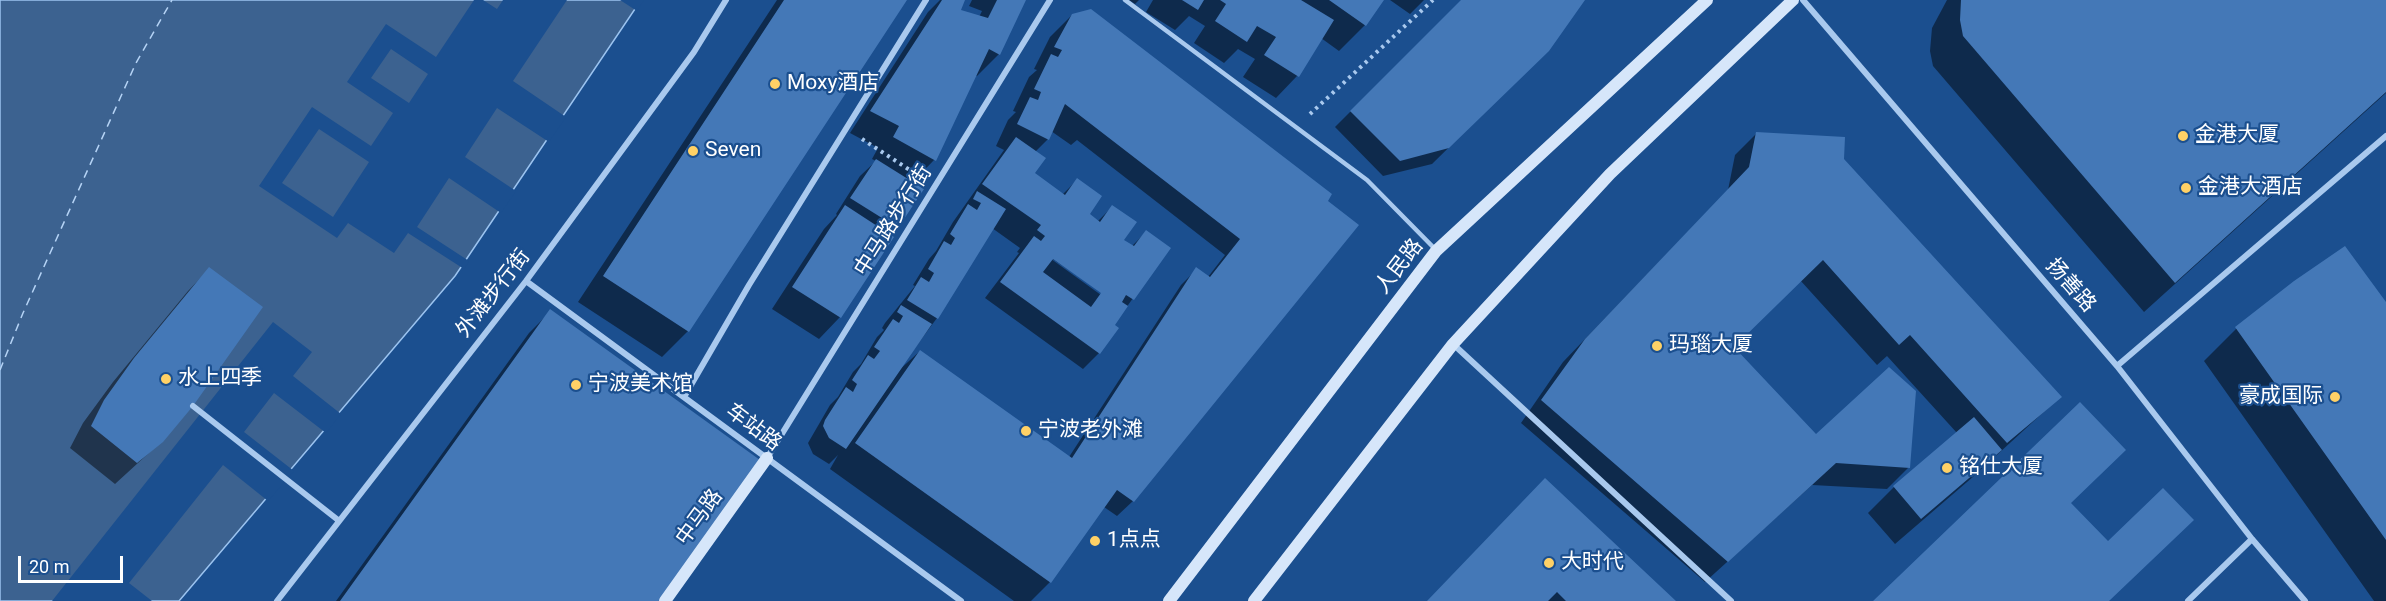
<!DOCTYPE html>
<html>
<head>
<meta charset="utf-8">
<style>
  body { margin:0 }
  #map { position:relative; width:2386px; height:601px; overflow:hidden; background:#1b4f8f; font-family:Roboto,sans-serif }
  canvas { display:block }
  .scale { position:absolute; left:18px; top:556px; width:105px; height:27px; box-sizing:border-box; border:3px solid #fff; border-top:0; padding-left:8px; font-size:18px; line-height:21px; white-space:nowrap; color:#fff; -webkit-text-stroke:4px #1b4f8f; paint-order:stroke }
</style>
</head>
<body>
<div id="map">
<canvas width="2386" height="601"></canvas>
<div class="scale">20 m</div>
</div>
<script>
const g = document.querySelector('canvas').getContext('2d');
g.lineJoin = 'round';
function paint(path, color) { g.fillStyle = color; g.fill(path, 'evenodd'); }
function stroke(path, color, width, dash) { g.strokeStyle = color; g.lineWidth = width; g.lineCap = dash ? 'butt' : 'round'; g.setLineDash(dash || []); g.stroke(path); }
function write(font, color, halo, rows, align = 'center') {
  g.font = font + ' Roboto,"Noto Sans SC",sans-serif'; g.lineWidth = 4.5; g.setLineDash([]); g.textBaseline = 'middle'; g.strokeStyle = halo; g.fillStyle = color; for (const [text, x, y, turn = 0] of rows) {
    g.save(); g.translate(x, y); g.rotate((+turn || 0) * Math.PI / 180); g.textAlign = isNaN(turn) ? turn : align; if (halo) g.strokeText(text, 0, 0); g.fillText(text, 0, 0); g.restore();
  }
}
const water = new Path2D(`
  M0,0H641L455,276L179,601H0Z`);
const pier = new Path2D(`
  M474,0H483L497,9L503,0H567L513,81L566,117L549,142L497,108L465,157L516,191L501,213L449,178L417,227L469,261L464,269L408,233L394,253L348,223L337,238L259,186L312,107L371,146L393,113L347,82L386,24L436,57ZM391,49L428,74L409,103L371,78ZM319,129L369,162L333,217L282,183Z
  M620,0H644L637,11Z
  M273,322L312,352L293,376L341,414L326,433L274,393L244,432L294,471L268,501L223,465L129,583L152,601H52Z`);
const shadow = new Path2D(`
  M777,0H906L688,331L662,357L578,302Z
  M940,0H963L959,11L979,17L982,11L969,6L972,0H1025L999,54L977,76L975,75L934,160L912,183L922,189L897,228L889,235L840,317L819,339L772,309L824,229L837,215L836,214L860,176L876,161L872,159L878,148L850,133L928,12Z
  M1129,0H1139L1135,4Z
  M1153,0H1382L1365,25L1339,51L1321,38L1297,76L1276,98L1243,77L1255,59L1238,49L1224,63L1194,43L1205,26L1189,16L1175,30L1146,12Z
  M1390,0H1424L1410,14Z
  M1462,0H1581L1548,50L1432,164L1383,176L1335,127Z
  M1947,0H2386V93L2144,312L1933,66L1930,51L1932,28Z
  M1072,15L1330,195L1133,501L1117,516L1104,507L1050,582L1031,601H1014L830,469L838,455L829,464L813,454L808,443L830,405L838,397L853,372L861,364L877,337L884,330L882,328L885,323L915,286L913,285L929,259L936,251L953,222L1004,150L996,146L1008,120L1016,112L1013,111L1029,77L1037,70L1034,69L1050,37ZM1051,131L1071,145L1077,140L1225,255L1208,277L1197,269L1181,285L1069,457L920,351L897,372L937,318L992,228L1020,248L1017,252L1019,253L985,298L1083,369L1099,353L1117,329L1113,326L1169,248L1146,232L1132,246L1122,240L1112,207L1097,222L1088,214L1077,180L1062,195L1029,179L1035,152L1048,139ZM1029,243L1103,293L1101,295Z
  M1756,134L1842,160L2060,397L1974,476L1895,544L1868,513L1894,487L1957,433L1887,356L1877,365L1800,280L1732,347L1816,437L1909,467L1887,489L1812,485L1705,582L1521,423L1563,362L1728,190L1735,155Z
  M209,269L162,441L115,484L70,448L83,423L113,382L188,291Z
  M2386,304V601H2374L2204,361L2236,329Z
  M551,311L657,601H336L529,333Z
  M1515,510L1673,601H1428Z`);
const ferry = new Path2D(`
  M0,370L23,313L136,63L172,0`);
const building = new Path2D(`
  M784,0H907L689,332L603,276Z
  M942,0H965L961,10L988,18L997,0H1026L1000,55L989,49L936,161L893,137L899,126L870,111Z
  M1182,0H1204L1198,10Z
  M1220,0H1301L1334,20L1299,77L1264,55L1276,37L1257,26L1247,42L1215,21L1226,4Z
  M1329,0H1384L1366,26Z
  M1461,0H1585L1549,51L1449,148L1400,161L1350,111Z
  M1961,0H2386V92L2175,283L1963,36L1960,20Z
  M1091,9L1332,194L1328,201L1359,225L1134,502L1117,490L1051,583L855,443L920,350L1072,458L1196,267L1210,277L1240,239L1065,104L1049,140L1017,124L1030,97L1038,100L1041,92L1034,89L1051,54L1058,57L1062,50L1054,47L1072,14Z
  M1756,132L1845,137L1844,159L2062,397L2007,443L1910,335L1899,345L1823,260L1734,347L1816,434L1889,367L1916,391L1910,468L1836,463L1728,562L1541,400L1585,339L1749,167Z
  M1016,137L1046,158L1035,173L1065,195L1077,178L1102,196L1090,214L1100,222L1112,205L1137,222L1124,240L1134,246L1146,230L1171,248L1134,300L1126,295L1122,302L1128,306L1115,325L1119,328L1100,354L1000,282L1034,236L1041,241L1045,236L1037,230L1041,225L982,184ZM1053,259L1101,293L1091,307L1043,272Z
  M876,159L924,189L898,228L850,198Z
  M977,191L1006,209L938,319L907,300L921,277L929,282L934,273L928,269L944,241L951,245L955,238L950,234L968,204L977,210L981,203L973,199Z
  M845,205L894,237L841,318L792,287Z
  M2345,246L2386,302V540L2235,327L2294,281Z
  M209,267L263,307L193,406L163,442L137,463L91,426L104,400L134,358Z
  M901,305L932,324L846,449L829,438L823,426L825,420L846,387L853,392L857,384L852,380L868,355L874,359L880,351L874,347L893,319L899,323L903,316L897,312Z
  M550,309L760,460L659,601H340Z
  M2080,402L2126,450L2071,503L2108,541L2163,488L2194,520L2109,601H1873Z
  M1974,417L2002,450L1921,519L1893,486Z
  M1545,478L1676,601H1566L1557,592L1548,601H1427Z`);
const path = new Path2D(`
  M1310,114L1433,0
  M862,139L919,176`);
const lane = new Path2D(`
  M1125,0L1367,180L1435,249`);
const street = new Path2D(`
  M1803,0L2117,366L2252,539L2305,601
  M526,281L961,601
  M1453,344L1731,601
  M2117,366L2386,136
  M684,397L749,285L926,0
  M193,406L338,520
  M767,458L1050,0
  M277,601L526,281L694,52L726,0
  M2188,601L2252,539`);
const secondary = new Path2D(`
  M665,601L767,458
  M1169,601L1436,251L1707,0
  M1254,601L1453,344L1610,174L1793,0`);
const markers = [
  [775,84,6,"#ffd166"],
  [2183,136,6,"#ffd166"],
  [693,151,6,"#ffd166"],
  [2186,188,6,"#ffd166"],
  [1657,346,6,"#ffd166"],
  [166,379,6,"#ffd166"],
  [576,385,6,"#ffd166"],
  [2335,397,6,"#ffd166"],
  [1026,431,6,"#ffd166"],
  [1947,468,6,"#ffd166"],
  [1095,541,6,"#ffd166"],
  [1549,563,6,"#ffd166"]
];
const poiNames = [
  ["Moxy酒店",787,84],
  ["金港大厦",2195,136],
  ["Seven",705,151],
  ["金港大酒店",2198,188],
  ["玛瑙大厦",1669,346],
  ["水上四季",178,379],
  ["宁波美术馆",588,385],
  ["豪成国际",2323,397,"right"],
  ["宁波老外滩",1038,431],
  ["铭仕大厦",1959,468],
  ["1点点",1107,541],
  ["大时代",1561,563]
];
const streetNames = [
  ["中马路步行街",894,221,-58],
  ["人民路",1400,267,-52],
  ["扬善路",2070,286,49],
  ["外滩步行街",494,294,-52],
  ["车站路",753,428,37],
  ["中马路",700,518,-54]
];
paint(water, '#3c6290');
stroke(water, '#9cc4f0', 1.5);
paint(pier, '#1b4f8f');
paint(shadow, '#0007');
stroke(ferry, '#b5d3f5', 1.5, [8, 6]);
paint(building, '#4478b7');
stroke(path, '#a9c9ee', 4, [3, 4.5]);
stroke(lane, '#a9c9ee', 4.5);
stroke(street, '#a9c9ee', 6);
stroke(secondary, '#d6e6fa', 12);
for (const [x, y, r, color] of markers) { const dot = new Path2D(); dot.arc(x, y, r, 0, 2 * Math.PI); g.fillStyle = color; g.fill(dot); stroke(dot, '#1b4f8f', 2); }
write('21px', '#fff', '#1b4f8f', poiNames, 'left');
write('21px', '#fff', '#1b4f8f', streetNames);
</script>
</body>
</html>
